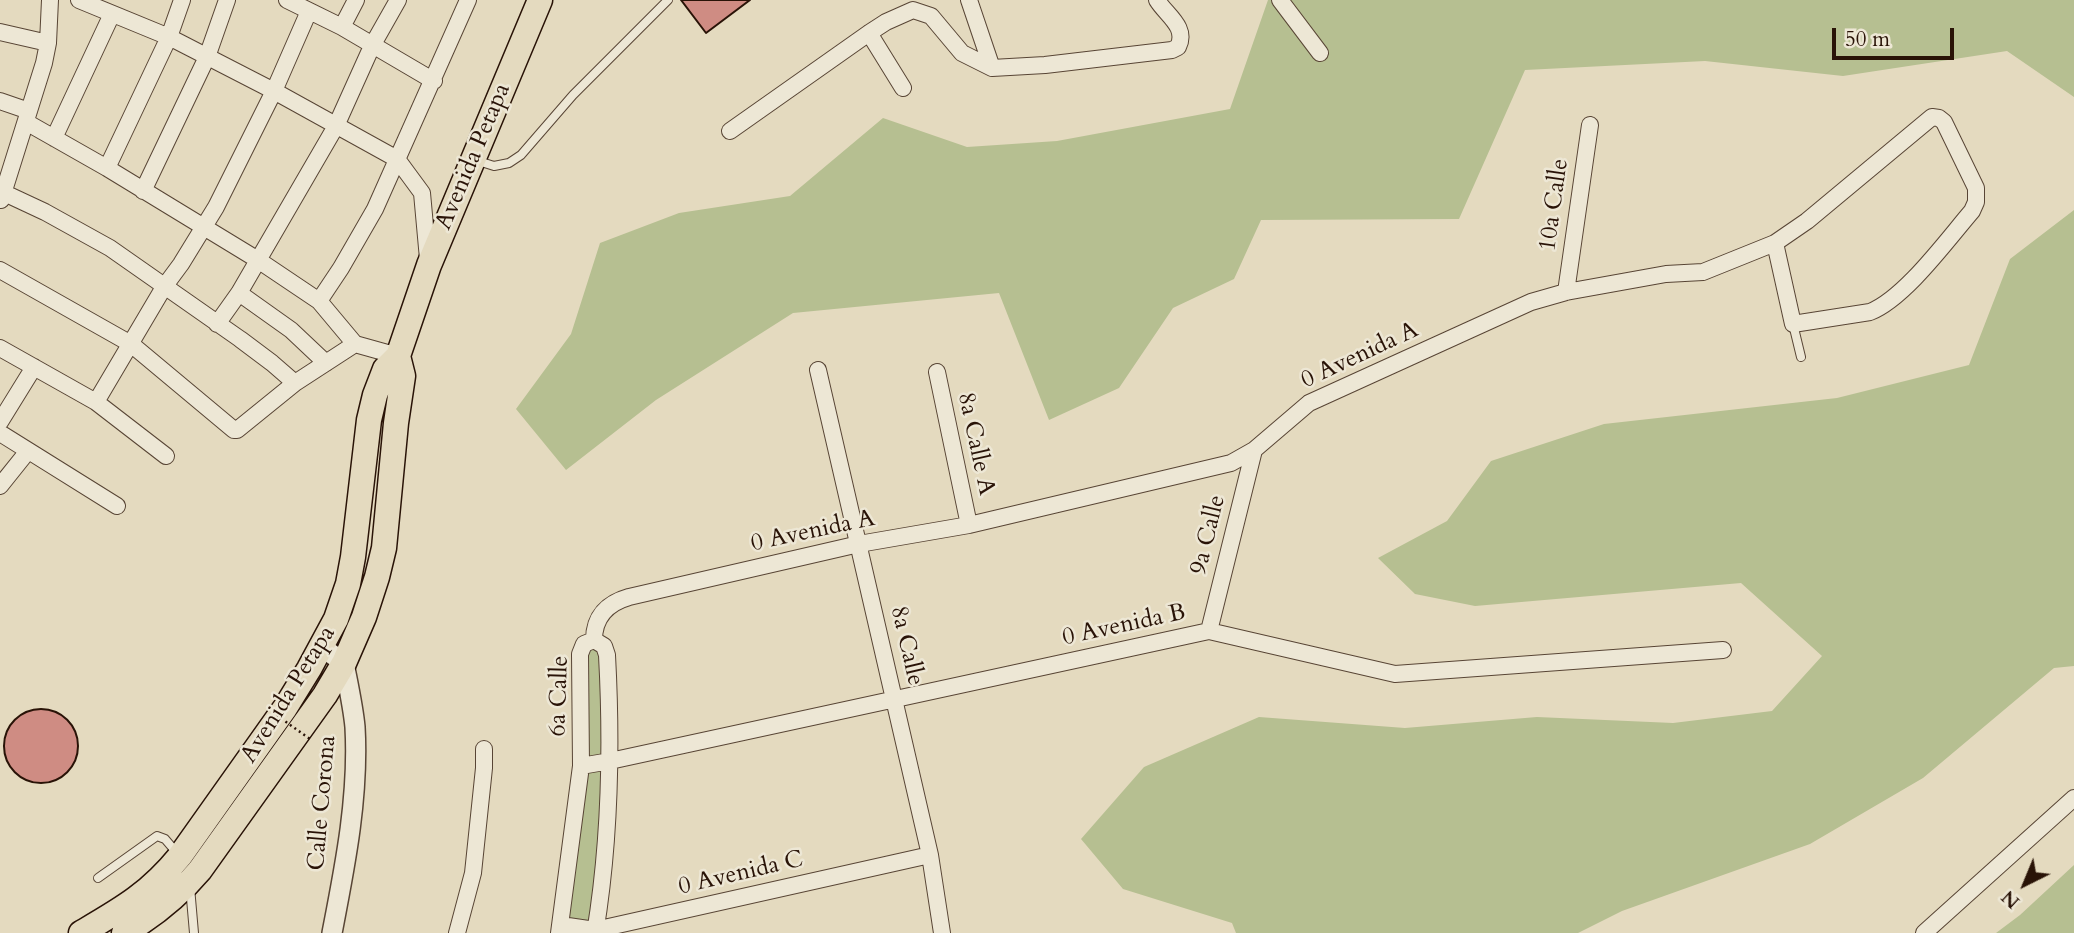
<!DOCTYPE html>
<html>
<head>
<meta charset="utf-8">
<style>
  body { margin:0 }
  #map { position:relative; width:2074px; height:933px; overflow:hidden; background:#e4dabf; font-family:Cardo,serif }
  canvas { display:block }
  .north { position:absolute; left:1990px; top:849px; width:70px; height:70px; -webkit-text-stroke:5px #ede7d5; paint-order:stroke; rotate:223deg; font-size:19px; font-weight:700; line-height:28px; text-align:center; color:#291307 }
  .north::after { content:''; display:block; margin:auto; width:24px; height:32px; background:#291307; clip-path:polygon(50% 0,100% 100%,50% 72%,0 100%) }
  .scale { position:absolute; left:1832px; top:28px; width:122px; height:32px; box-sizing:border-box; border:4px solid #291307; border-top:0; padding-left:9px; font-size:21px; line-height:24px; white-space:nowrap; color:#291307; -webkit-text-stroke:5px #ede7d5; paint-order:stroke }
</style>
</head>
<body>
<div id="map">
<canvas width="2074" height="933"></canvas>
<div class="north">N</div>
<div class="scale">50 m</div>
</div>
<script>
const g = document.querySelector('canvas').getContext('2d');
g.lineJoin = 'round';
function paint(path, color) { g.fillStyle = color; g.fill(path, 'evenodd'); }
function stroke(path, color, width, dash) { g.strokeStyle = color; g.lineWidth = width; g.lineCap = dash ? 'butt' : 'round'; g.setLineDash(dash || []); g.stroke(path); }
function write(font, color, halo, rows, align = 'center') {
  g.font = font + ' Cardo,serif'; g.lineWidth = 5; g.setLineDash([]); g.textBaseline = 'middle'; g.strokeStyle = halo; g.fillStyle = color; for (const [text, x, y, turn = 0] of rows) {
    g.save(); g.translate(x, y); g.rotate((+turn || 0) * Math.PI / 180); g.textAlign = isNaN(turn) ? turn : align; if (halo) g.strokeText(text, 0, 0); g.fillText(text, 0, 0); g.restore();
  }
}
const green = new Path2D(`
  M1268,0H2074V97L2007,51L1843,76L1705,61L1525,70L1459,219L1261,220L1234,279L1173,308L1119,388L1049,420L999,293L793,313L656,400L566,470L516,409L571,334L600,243L679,213L790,196L883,118L967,147L1057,141L1230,109Z
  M2074,210V666L2054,668L1923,778L1810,844L1622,911L1578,933H1236L1232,923L1123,889L1081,839L1144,767L1259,717L1405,728L1537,717L1673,723L1772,711L1822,656L1741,583L1475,606L1415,594L1378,558L1447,521L1491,461L1604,424L1837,398L1969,365L2010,259Z
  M587,642L607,655L595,933L561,925Z
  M2074,865V933H1996L2020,915Z`);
const building = new Path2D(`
  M681,0H750L706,33Z
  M4 746a37 37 0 1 1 74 0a37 37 0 1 1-74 0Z`);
const service = new Path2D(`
  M475,160L494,166L509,163L521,155L573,95L668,0
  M1793,324L1801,357
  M98,878L157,836L165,839L177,853
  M190,887L194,933`);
const minor = new Path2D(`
  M79,0L169,37L274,91L397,159L422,193L428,259
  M287,0L342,27L434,81
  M969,0L992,68
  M1280,0L1320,53
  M342,27L356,0
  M0,32L48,43
  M869,33L903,88
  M0,101L29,111
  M26,122L107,168L258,260L319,301L355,344L398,356
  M730,131L869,33L886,22L913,10L931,16L962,53L992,68L1045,65L1172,50L1178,47C1188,27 1166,15 1157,0
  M54,138L112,14
  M107,168L169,37L182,0
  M0,191L45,212L110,248L240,339L272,363L295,383
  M143,191L207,57L227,0
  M1,200L44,63L48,43L50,0
  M0,270L131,344L234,430H237L295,383L355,344
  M1566,292L1590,125
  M239,293L291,330L326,363
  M319,301L341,268L375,209L468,0
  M217,324L239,293L336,126L372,46L398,0
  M0,348L96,402L166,456
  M818,370L930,855L942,933
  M937,372L969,525
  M96,402L164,287L181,264L216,207L274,91L309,11
  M0,422L34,367
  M0,433L117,506
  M0,486L28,451
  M1209,631L1254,450
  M594,640C594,616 608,603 629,597L859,544L969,525L1231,463L1254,450L1309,403L1531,302L1566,292L1666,274L1703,272L1775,243L1807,221L1932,117L1939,118L1944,122L1976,188V202L1972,211C1947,240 1905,298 1870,312L1793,324L1775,243
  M581,766L610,761L1209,631L1395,674L1723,650
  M561,925L595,930L930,855
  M457,933L473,873L484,768V749
  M559,933L581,766L580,654L584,644L594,640L604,646L607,655C612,748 610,842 595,933
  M1924,933L2074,798`);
const tertiary = new Path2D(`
  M322,647L344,663C348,684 353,706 355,727C359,796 345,866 332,933`);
const primary = new Path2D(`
  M81,933C122,909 149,894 180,856L285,708L309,669L336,619L348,584L353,557L369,420L375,395L385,369L398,356L429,265L540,0
  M124,933C153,916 178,896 200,870L325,695L344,663L364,617L377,577L384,548L396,423L403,376L398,356`);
const pathBridge = new Path2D(`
  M272,712L310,739`);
const streetNames = [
  ["Avenida Petapa",474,157,-67],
  ["10a Calle",1555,205,-82],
  ["0 Avenida A",1360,356,-25],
  ["8a Calle A",975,444,78],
  ["0 Avenida A",813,532,-12],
  ["9a Calle",1209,535,-76],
  ["0 Avenida B",1124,626,-12],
  ["8a Calle",906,646,77],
  ["Avenida Petapa",289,695,-58],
  ["6a Calle",560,696,-88],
  ["Calle Corona",323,803,-85],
  ["0 Avenida C",741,874,-13]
];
paint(green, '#b6bf91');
paint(building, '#cf8c83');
stroke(building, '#291307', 2);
stroke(service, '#584535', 10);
stroke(minor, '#584535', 18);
stroke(tertiary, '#584535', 22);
stroke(primary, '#291307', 27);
stroke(service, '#ede7d5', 8);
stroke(minor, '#ede7d5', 16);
stroke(tertiary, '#ede7d5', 19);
stroke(primary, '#e4dabf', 24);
stroke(pathBridge, '#291307', 2.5, [2, 3.5]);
write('24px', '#291307', '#ede7d5', streetNames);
</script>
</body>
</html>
